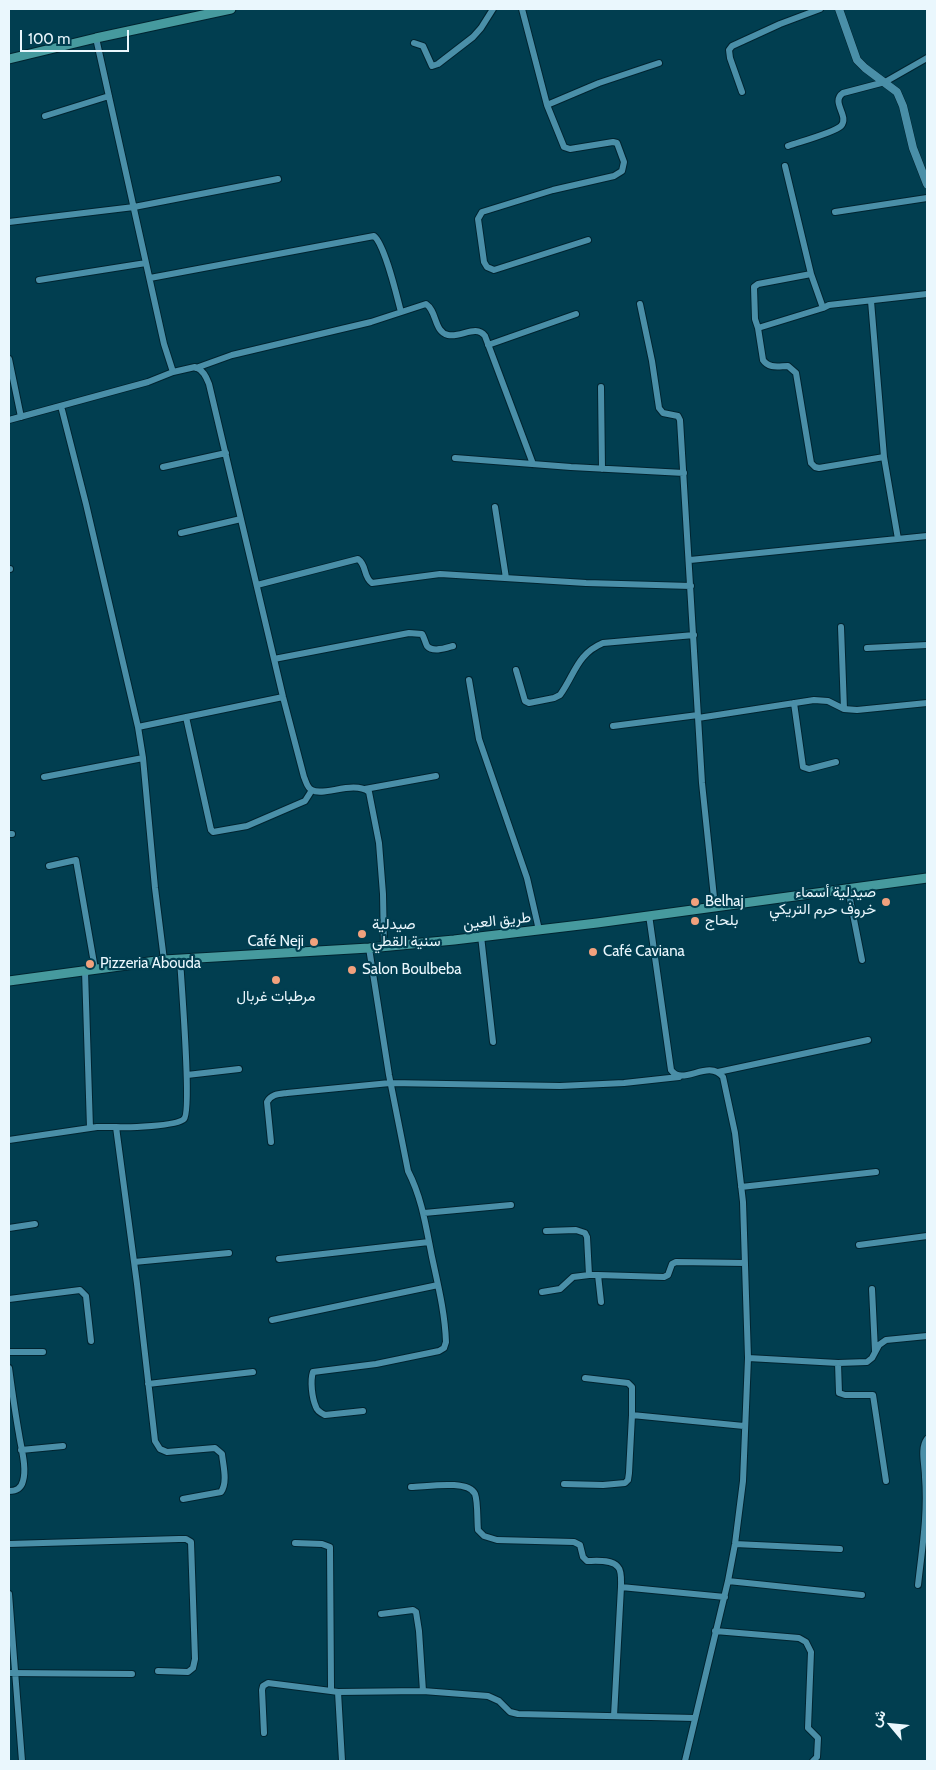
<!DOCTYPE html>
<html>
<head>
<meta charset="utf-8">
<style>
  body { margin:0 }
  #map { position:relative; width:936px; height:1770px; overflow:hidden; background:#013e50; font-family:Cabin,Vazirmatn,sans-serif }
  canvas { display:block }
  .frame { position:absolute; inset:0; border:10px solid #eaf7fd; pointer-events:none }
  .north { position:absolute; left:866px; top:1700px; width:50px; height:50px; -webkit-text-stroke:4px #013e50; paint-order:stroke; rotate:298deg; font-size:14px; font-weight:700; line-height:20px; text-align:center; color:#eaf7fd }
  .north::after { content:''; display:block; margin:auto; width:18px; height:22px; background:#eaf7fd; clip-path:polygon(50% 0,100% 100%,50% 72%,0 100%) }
  .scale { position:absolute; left:20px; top:30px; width:109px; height:22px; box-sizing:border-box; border:2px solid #eaf7fd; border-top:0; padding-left:6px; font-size:15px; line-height:18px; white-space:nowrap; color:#eaf7fd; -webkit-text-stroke:4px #013e50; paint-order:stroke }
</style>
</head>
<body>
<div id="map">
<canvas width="936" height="1770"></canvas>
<div class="frame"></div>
<div class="north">ش</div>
<div class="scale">100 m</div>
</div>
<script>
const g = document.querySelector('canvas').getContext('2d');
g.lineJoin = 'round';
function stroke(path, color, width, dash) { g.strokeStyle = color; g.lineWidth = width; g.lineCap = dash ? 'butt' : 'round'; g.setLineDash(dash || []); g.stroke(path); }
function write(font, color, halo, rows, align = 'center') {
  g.font = font + ' Cabin,Vazirmatn,sans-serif'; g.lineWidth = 4.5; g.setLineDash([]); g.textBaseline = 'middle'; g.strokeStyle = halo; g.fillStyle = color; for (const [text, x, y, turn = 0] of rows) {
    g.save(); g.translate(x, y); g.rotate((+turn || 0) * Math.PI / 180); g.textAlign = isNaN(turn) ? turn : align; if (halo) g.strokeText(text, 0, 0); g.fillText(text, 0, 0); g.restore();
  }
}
const minor = new Path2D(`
  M522,9L547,105L564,147L570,149L613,142L617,143L624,162L622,171L614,176L553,190L482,212L478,219L484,262L487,267L494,270L588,240
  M96,38L164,344L173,372L195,367C203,370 206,376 209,384L283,697L304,777C306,781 307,788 312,790C323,797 354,780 369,792L379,843L383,894L384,947
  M414,43L423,46L432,66L438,64L473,37L481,28L493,9
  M742,92L730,58L729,50L732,46L780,24L820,9
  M547,105L599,83L659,63
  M45,116L109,96
  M788,146C799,142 833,133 841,126C850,116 830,102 843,93L885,82L927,58
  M785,166L811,274
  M835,212L927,198
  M9,222L134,207L278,179
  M150,278L374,236C385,245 397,297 401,312
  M39,280L146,263
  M640,304L652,361L659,408L663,413L678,416L680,420L702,783L715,907
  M823,308L811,274L758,284L754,287L755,319L758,328L823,308L829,305L927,294
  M758,328L763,360C769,369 779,366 788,366L796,373L811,463L815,467L819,468L884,457L871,301
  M488,345L576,314
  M9,359L21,417
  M196,368L232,355L371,322L426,304C437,311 434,332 448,335C461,338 476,324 485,336L533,464
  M601,387L602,469
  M61,406L86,504L138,727L143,758L155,888L164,960
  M9,420L148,382L173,372
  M884,457L898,539
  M455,458L571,467L684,473
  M163,467L226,453
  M495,507L506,578
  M181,533L241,519
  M690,560L927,536
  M9,569H10
  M257,585L358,559C367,565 363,577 372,583L440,574L586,583L691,586
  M841,627L844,709
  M867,648L927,645
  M274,659L409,633L422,634C424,637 425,642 427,646C433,653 446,648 453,646
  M516,670L525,701L529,703L554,698L560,695C575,674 577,654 603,643L694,635
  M469,680L479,739L527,878L539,930
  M794,703L803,767L809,769L836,762
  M186,717L211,830L213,832L247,826L305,801L312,790
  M698,718L814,700L828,701L844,709L857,710L927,703
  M613,726L698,715
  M138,727L283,697
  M44,777L143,758
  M365,789L436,776
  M9,834H12
  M49,866L76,860L95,969
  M848,889L862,960
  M649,915L671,1070C683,1087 708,1058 723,1077L735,1133L743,1202L748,1358L743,1481L735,1544L728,1581L685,1761
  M481,936L493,1042
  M180,959C181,979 192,1111 184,1119C177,1126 127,1128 116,1127L137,1284L155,1441L160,1449L167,1452L215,1448L222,1454C223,1465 228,1482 221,1492L183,1499
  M85,971L90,1128
  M718,1072L868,1040
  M187,1075L239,1069
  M9,1140L97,1127H116
  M271,1142L267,1102C271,1094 279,1094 287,1093L390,1083L560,1086L624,1083L679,1077
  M741,1187L876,1172
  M424,1213L511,1205
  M9,1228L35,1224
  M546,1231L576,1230L585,1233L587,1237L589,1275H598
  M859,1245L927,1236
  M279,1259L429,1242
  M134,1262L229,1253
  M872,1289L875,1351
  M542,1292L560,1289L573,1277L589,1275
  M9,1299L80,1290L86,1296L91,1341
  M601,1302L598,1275L664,1277L668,1275L672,1264L676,1262L745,1263
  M272,1320L438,1285
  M9,1352H43
  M748,1358L838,1363L867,1362L872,1358L879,1345L886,1340L927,1336
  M838,1363L839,1393L845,1395H873L886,1481
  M9,1368C12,1390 15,1412 19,1434C21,1448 27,1467 23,1481C21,1489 16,1491 9,1491
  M585,1378L628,1383L632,1387V1415L744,1426
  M148,1384L253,1372
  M363,1411L325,1415C321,1413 317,1411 316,1407C312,1398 310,1381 313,1372L376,1364L439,1351L444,1348L446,1342C445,1313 438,1285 432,1257C426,1227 422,1198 408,1171L389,1075L369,948
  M21,1450L63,1446
  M564,1484L603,1485L625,1483L628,1480L629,1473L632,1415
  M411,1487C425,1487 468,1479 475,1494C478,1502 477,1521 478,1530L484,1536L497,1540L574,1542L580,1545L583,1557L587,1561C595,1561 612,1559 618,1567C622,1571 621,1581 621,1587L725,1597
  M295,1543L322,1544L330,1547L331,1685V1691L338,1692
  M9,1544L179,1539H186L191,1542L195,1659L193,1668L188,1672L158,1671
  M735,1544L840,1549
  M728,1581L862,1595
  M918,1585C922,1549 928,1513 925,1477C925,1465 920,1448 927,1439
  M9,1594L22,1761
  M381,1614L413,1610L416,1612L419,1631L423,1691
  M715,1631L799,1638L806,1642L811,1652L808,1728L818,1738L817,1757L813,1761
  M9,1673L132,1674
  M614,1716L621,1587
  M264,1733L262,1690L263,1686L268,1683L331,1691
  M342,1761L338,1692L423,1691L488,1696L499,1701L510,1712L518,1714L695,1718`);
const tertiary = new Path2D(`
  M839,9L857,60L865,68L897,92L903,106L913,148L927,184`);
const secondary = new Path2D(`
  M9,59L96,38L231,9
  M9,981L164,960L369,948L454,940L597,923L927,878`);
const markers = [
  [695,902,5,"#f1a17d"],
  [886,902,5,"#f1a17d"],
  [695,921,5,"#f1a17d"],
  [362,934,5,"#f1a17d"],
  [314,942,5,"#f1a17d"],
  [593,952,5,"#f1a17d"],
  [90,964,5,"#f1a17d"],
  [352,970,5,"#f1a17d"],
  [276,980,5,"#f1a17d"]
];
const poiNames = [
  ["صيدلية أسماء",876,893,"right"],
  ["خروف حرم التريكي",876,910,"right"],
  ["Belhaj",705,902],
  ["بلحاج",705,921],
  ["صيدلية",372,925],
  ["سنية القطي",372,942],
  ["Café Neji",304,942,"right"],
  ["Café Caviana",603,952],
  ["Pizzeria Abouda",100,964],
  ["Salon Boulbeba",362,970],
  ["مرطبات غربال",276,997,"center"]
];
const streetNames = [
  ["طريق العين",497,921,-6]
];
stroke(minor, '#002430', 8);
stroke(tertiary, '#002430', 9);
stroke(secondary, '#002430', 11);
stroke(minor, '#4a8fa8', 6);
stroke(tertiary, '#4a8fa8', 8);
stroke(secondary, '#469a9e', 9);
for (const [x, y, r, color] of markers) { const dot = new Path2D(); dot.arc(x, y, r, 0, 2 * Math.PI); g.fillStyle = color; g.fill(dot); stroke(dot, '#013e50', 2); }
write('15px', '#eaf7fd', '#013e50', poiNames, 'left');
write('15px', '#eaf7fd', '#013e50', streetNames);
</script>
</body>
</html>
